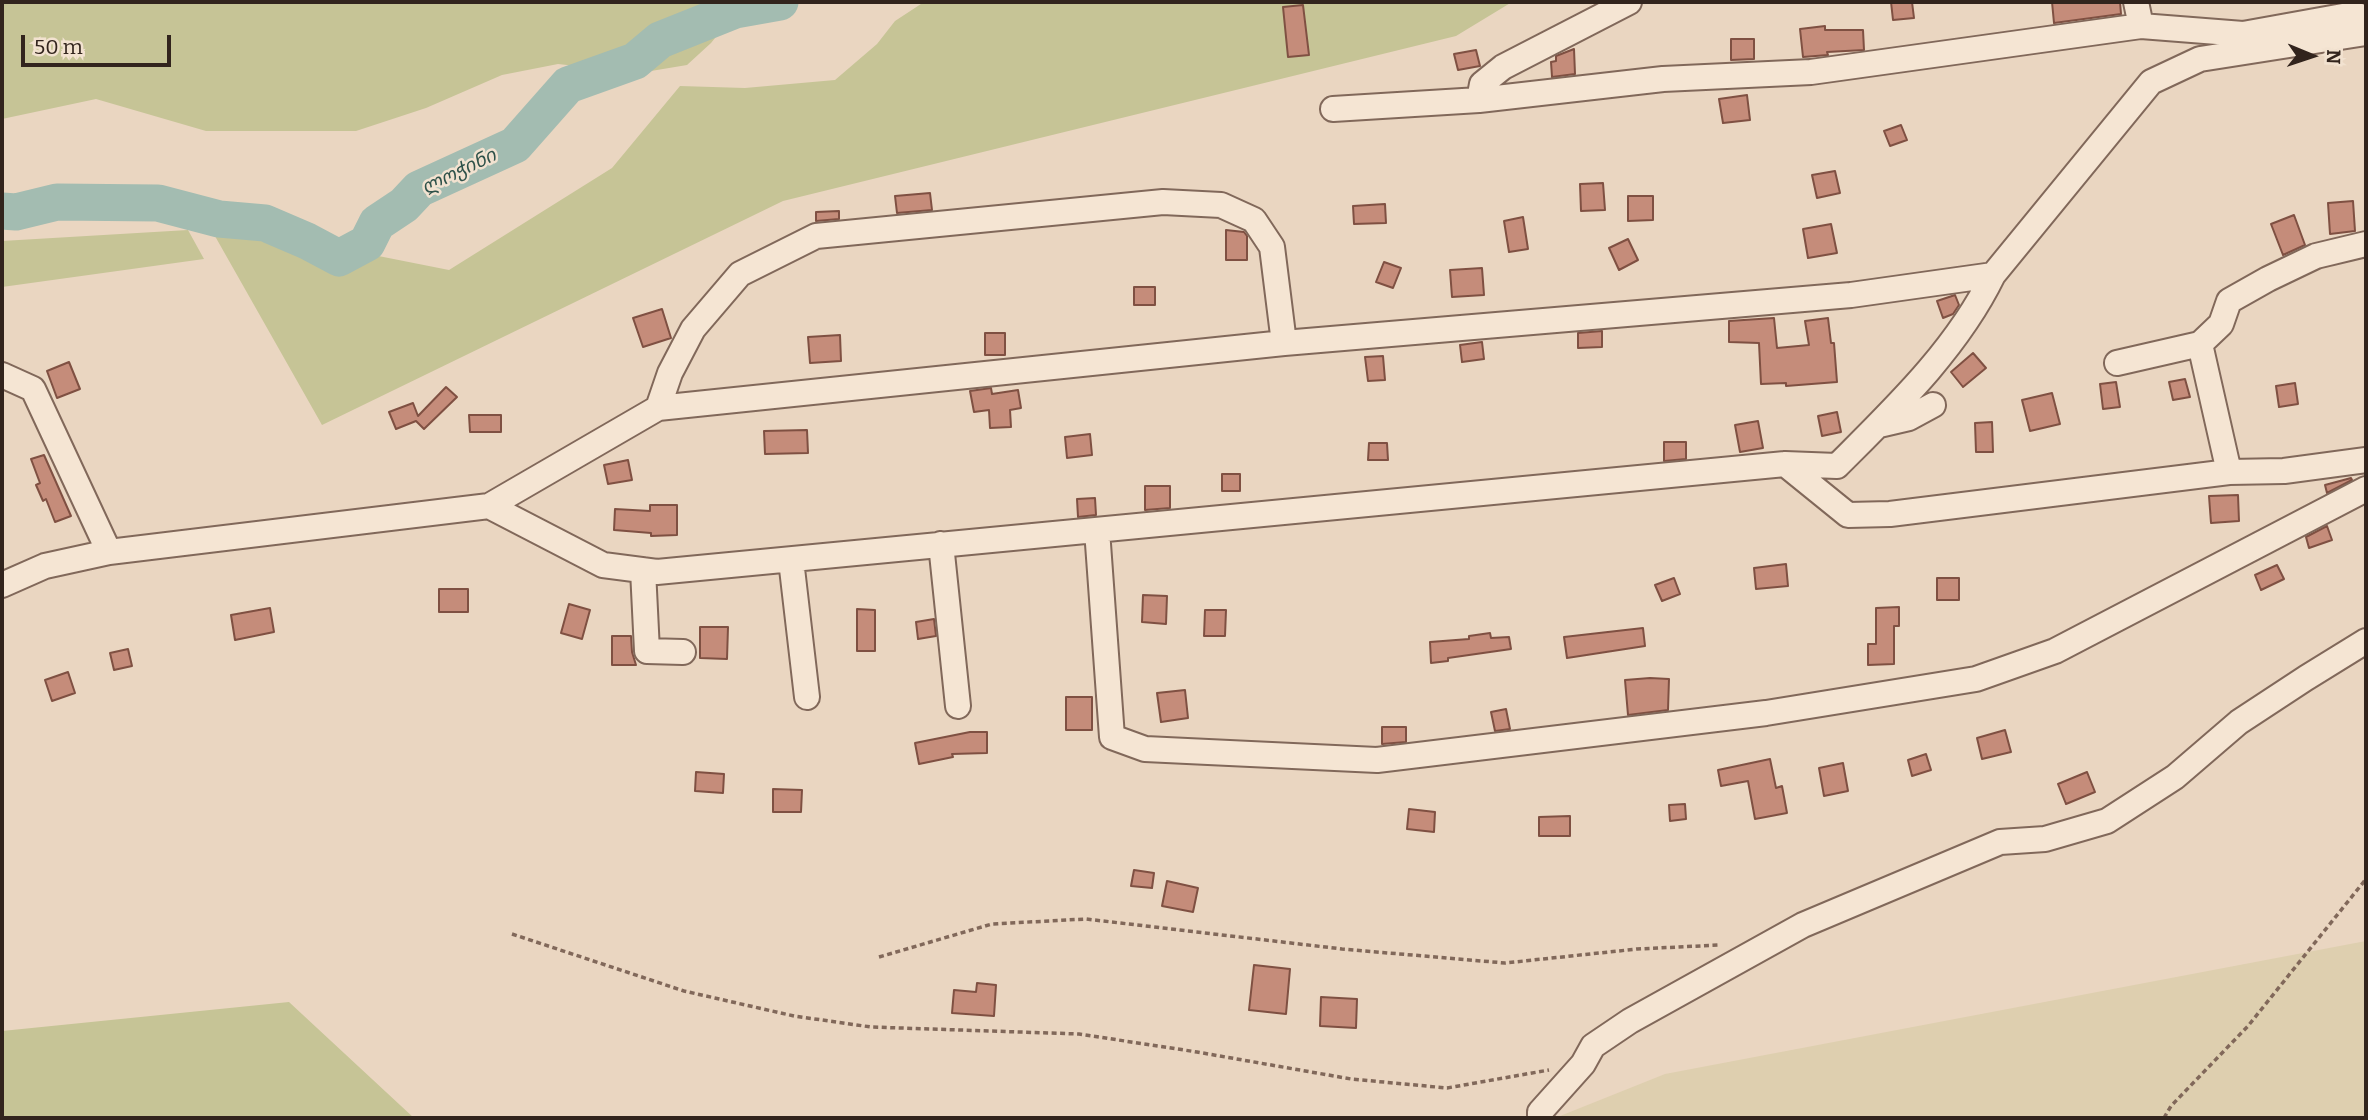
<!DOCTYPE html>
<html>
<head>
<meta charset="utf-8">
<style>
  body { margin:0 }
  #map { position:relative; width:2368px; height:1120px; overflow:hidden; background:#ead6c1; font-family:Bitter,serif }
  canvas { display:block }
  .frame { position:absolute; inset:0; border:4px solid #32241d; pointer-events:none }
  .north { position:absolute; left:2277px; top:21px; width:70px; height:70px; -webkit-text-stroke:5px #f2e2d0; paint-order:stroke; rotate:92deg; font-size:19px; font-weight:700; line-height:28px; text-align:center; color:#32241d }
  .north::after { content:''; display:block; margin:auto; width:24px; height:32px; background:#32241d; clip-path:polygon(50% 0,100% 100%,50% 72%,0 100%) }
  .scale { position:absolute; left:21px; top:35px; width:150px; height:32px; box-sizing:border-box; border:4px solid #32241d; border-top:0; padding-left:9px; font-size:21px; line-height:24px; white-space:nowrap; color:#32241d; -webkit-text-stroke:5px #f2e2d0; paint-order:stroke }
</style>
</head>
<body>
<div id="map">
<canvas width="2368" height="1120"></canvas>
<div class="frame"></div>
<div class="north">N</div>
<div class="scale">50 m</div>
</div>
<script>
const g = document.querySelector('canvas').getContext('2d');
g.lineJoin = 'round';
function paint(path, color) { g.fillStyle = color; g.fill(path, 'evenodd'); }
function stroke(path, color, width, dash) { g.strokeStyle = color; g.lineWidth = width; g.lineCap = dash ? 'butt' : 'round'; g.setLineDash(dash || []); g.stroke(path); }
function write(font, color, halo, rows, align = 'center') {
  g.font = font + ' Bitter,"Noto Sans Georgian",serif'; g.lineWidth = 5; g.setLineDash([]); g.textBaseline = 'middle'; g.strokeStyle = halo; g.fillStyle = color; for (const [text, x, y, turn = 0] of rows) {
    g.save(); g.translate(x, y); g.rotate((+turn || 0) * Math.PI / 180); g.textAlign = isNaN(turn) ? turn : align; if (halo) g.strokeText(text, 0, 0); g.fillText(text, 0, 0); g.restore();
  }
}
const farmland = new Path2D(`
  M2366,941V1118H1555L1665,1074Z`);
const green = new Path2D(`
  M2,2H744L711,43L687,65L639,73L558,64L502,75L426,108L356,131H206L96,99L2,119Z
  M924,2H1512L1456,36L783,201L322,425L207,222L449,270L612,168L680,86L745,88L835,80L877,44L895,21Z
  M188,230L204,259L2,287V241Z
  M289,1002L414,1118H2V1031Z`);
const river = new Path2D(`
  M2,211L16,212L57,202L158,203L219,219L265,223L307,241L339,258L367,243L377,223L404,205L419,189L515,145L568,85L635,61L660,40L735,10L780,2`);
const building = new Path2D(`
  M1891,2H1912L1914,18L1893,20Z
  M2052,2H2120L2121,14L2054,23Z
  M1303,5L1309,55L1288,57L1283,7Z
  M1825,26V30H1863L1864,50L1827,52L1828,55L1803,57L1800,29Z
  M1731,39H1754V59L1731,60Z
  M1574,49L1575,74L1552,77L1551,62L1556,61V56Z
  M1476,50L1480,66L1458,70L1454,54Z
  M1747,95L1750,120L1723,123L1719,99Z
  M1901,125L1907,140L1890,146L1884,131Z
  M1835,171L1840,193L1817,198L1812,175Z
  M1603,183L1605,210L1581,211L1580,184Z
  M930,193L932,210L897,213L895,196Z
  M1628,196H1653V220L1628,221Z
  M2353,201L2355,231L2330,234L2328,203Z
  M1385,204L1386,223L1354,224L1353,206Z
  M839,211V219L816,221V212Z
  M2294,215L2305,245L2283,255L2271,224Z
  M1523,217L1528,249L1509,252L1504,221Z
  M1831,224L1837,253L1808,258L1803,229Z
  M1226,230L1244,232L1247,236V260H1226Z
  M1628,239L1638,260L1619,270L1609,248Z
  M1384,262L1401,268L1393,288L1376,282Z
  M1482,268L1484,295L1452,297L1450,270Z
  M1134,287H1155V305H1134Z
  M1955,295L1959,305L1953,314L1943,318L1937,301Z
  M662,309L671,338L643,347L633,318Z
  M1774,318L1777,348L1809,345L1805,321L1828,318L1831,343H1834L1837,382L1786,386V383L1761,384L1759,343L1729,342V321Z
  M1602,331V347L1578,348V333Z
  M985,333H1005V355H985Z
  M840,335L841,361L810,363L808,337Z
  M1482,342L1484,359L1462,362L1460,345Z
  M1973,353L1986,368L1963,387L1951,372Z
  M1383,356L1385,380L1368,381L1365,357Z
  M69,362L80,389L57,398L47,371Z
  M2185,379L2190,397L2173,400L2169,382Z
  M2116,382L2120,407L2103,409L2100,384Z
  M2295,383L2298,404L2279,407L2276,386Z
  M446,387L457,397L424,429L416,421L396,429L389,412L413,403L418,416Z
  M991,388L992,394L1018,390L1021,408L1010,410L1011,427L990,428L989,410L974,412L970,391Z
  M2052,393L2060,424L2030,431L2022,400Z
  M1837,412L1841,432L1822,436L1818,416Z
  M469,415H501V432H470Z
  M1758,421L1763,448L1740,452L1735,425Z
  M1992,422L1993,452H1976L1975,423Z
  M807,430L808,453L765,454L764,431Z
  M1090,434L1092,455L1067,458L1065,437Z
  M1664,442H1686V459L1664,461Z
  M1369,443H1387L1388,460H1368Z
  M44,455L71,516L55,522L46,499L43,501L36,485L40,483L31,459Z
  M628,460L632,480L608,484L604,465Z
  M1222,474H1240V491H1222Z
  M2351,478L2352,480L2327,493L2325,485Z
  M1145,486H1170V508L1145,510Z
  M2238,495L2239,521L2211,523L2209,496Z
  M1095,498L1096,515L1078,517L1077,499Z
  M650,505H677V535L651,536V533L614,530L615,509L650,511Z
  M2327,526L2332,540L2309,548L2306,537Z
  M1786,564L1788,586L1756,589L1754,568Z
  M2277,565L2284,579L2261,590L2255,575Z
  M1674,578L1680,594L1662,601L1655,585Z
  M1937,578H1959V600H1937Z
  M439,589H468V612H439Z
  M1143,595L1167,596L1166,624L1142,622Z
  M569,604L590,610L582,639L561,633Z
  M1899,607V626H1894V664L1868,665V644H1876V608Z
  M270,608L274,632L235,640L231,615Z
  M857,609L875,610V651H857Z
  M1205,610H1226L1225,636H1204Z
  M934,619L936,636L918,639L916,622Z
  M700,627H728L727,659L700,658Z
  M1643,628L1645,646L1567,658L1564,637Z
  M1490,633L1491,638L1509,637L1511,649L1448,658V661L1431,663L1430,642L1469,639V636Z
  M612,636H631L632,652L636,665H612Z
  M128,649L132,666L114,670L110,653Z
  M68,672L75,693L52,701L45,680Z
  M1650,678L1669,679L1668,710L1628,715L1625,680Z
  M1185,690L1188,718L1161,722L1157,693Z
  M1066,697H1092V730H1066Z
  M1506,709L1510,729L1495,731L1491,712Z
  M1382,727H1406V742L1382,744Z
  M2005,730L2011,752L1982,759L1977,738Z
  M970,732H987V753L952,754L953,757L919,764L915,743Z
  M1926,754L1931,770L1912,776L1908,760Z
  M1770,759L1776,788L1782,786L1787,813L1755,819L1748,781L1721,786L1718,770Z
  M1843,763L1848,791L1824,796L1819,768Z
  M696,772L724,774L723,793L695,791Z
  M2087,772L2095,792L2066,804L2058,784Z
  M773,789L802,790L801,812H773Z
  M1685,804L1686,819L1670,821L1669,805Z
  M1409,809L1435,812L1434,832L1407,829Z
  M1570,816V836H1539V817Z
  M1134,870L1154,873L1152,888L1131,886Z
  M1167,881L1198,888L1193,912L1162,906Z
  M1254,965L1290,969L1286,1014L1249,1010Z
  M977,983L996,985L994,1016L952,1013L954,990L976,992Z
  M1321,997L1357,999L1356,1028L1320,1026Z`);
const path = new Path2D(`
  M512,934L684,991L794,1016L871,1027L1079,1034L1197,1052L1351,1079L1447,1088L1549,1070
  M879,957L992,924L1086,919L1342,949L1505,963L1637,949L1719,945
  M2164,1118L2171,1106L2248,1026L2366,879`);
const minor = new Path2D(`
  M1629,2L1503,67L1482,84L1479,100L1663,79L1811,72L2141,26L2243,34L2354,14L2366,18
  M2136,2L2141,26
  M1333,109L1479,100
  M2200,344L2229,472
  M2117,363L2200,344L2221,324L2229,301L2268,279L2316,256L2366,244
  M2,375L33,389L109,552
  M658,408L670,373L693,329L740,274L816,236L1163,202L1221,205L1254,220L1272,247L1284,343
  M1879,425L1909,418L1933,405
  M1785,464L1848,515L1890,514L2229,472L2284,471L2366,460
  M489,506L658,408L1284,343L1851,295L1993,275L2151,82L2200,59L2366,33
  M1097,530L1112,737L1145,749L1377,760L1766,713L1976,679L2055,651L2366,489
  M941,544L958,706
  M791,560L807,697
  M643,570L647,651L683,652
  M2,585L45,566L109,552L489,506L603,565L657,572L1785,464L1837,466C1895,408 1957,349 1993,275
  M1540,1118V1112L1583,1064L1593,1046L1630,1021L1803,925L2000,842L2045,839L2107,821L2175,777L2239,722L2306,678L2366,641`);
const waterNames = [
  ["ლოჭინი",459,172,-26]
];
paint(farmland, '#decfaf');
paint(green, '#c6c496');
stroke(river, '#a3bcb1', 37);
paint(building, '#c58c7a');
stroke(building, '#7f5042', 2);
stroke(minor, '#81685a', 28);
stroke(path, '#81685a', 3.5, [5, 3.5]);
stroke(minor, '#f5e5d3', 24);
write('italic 19px', '#2e5149', '#f2e2d0', waterNames);
</script>
</body>
</html>
